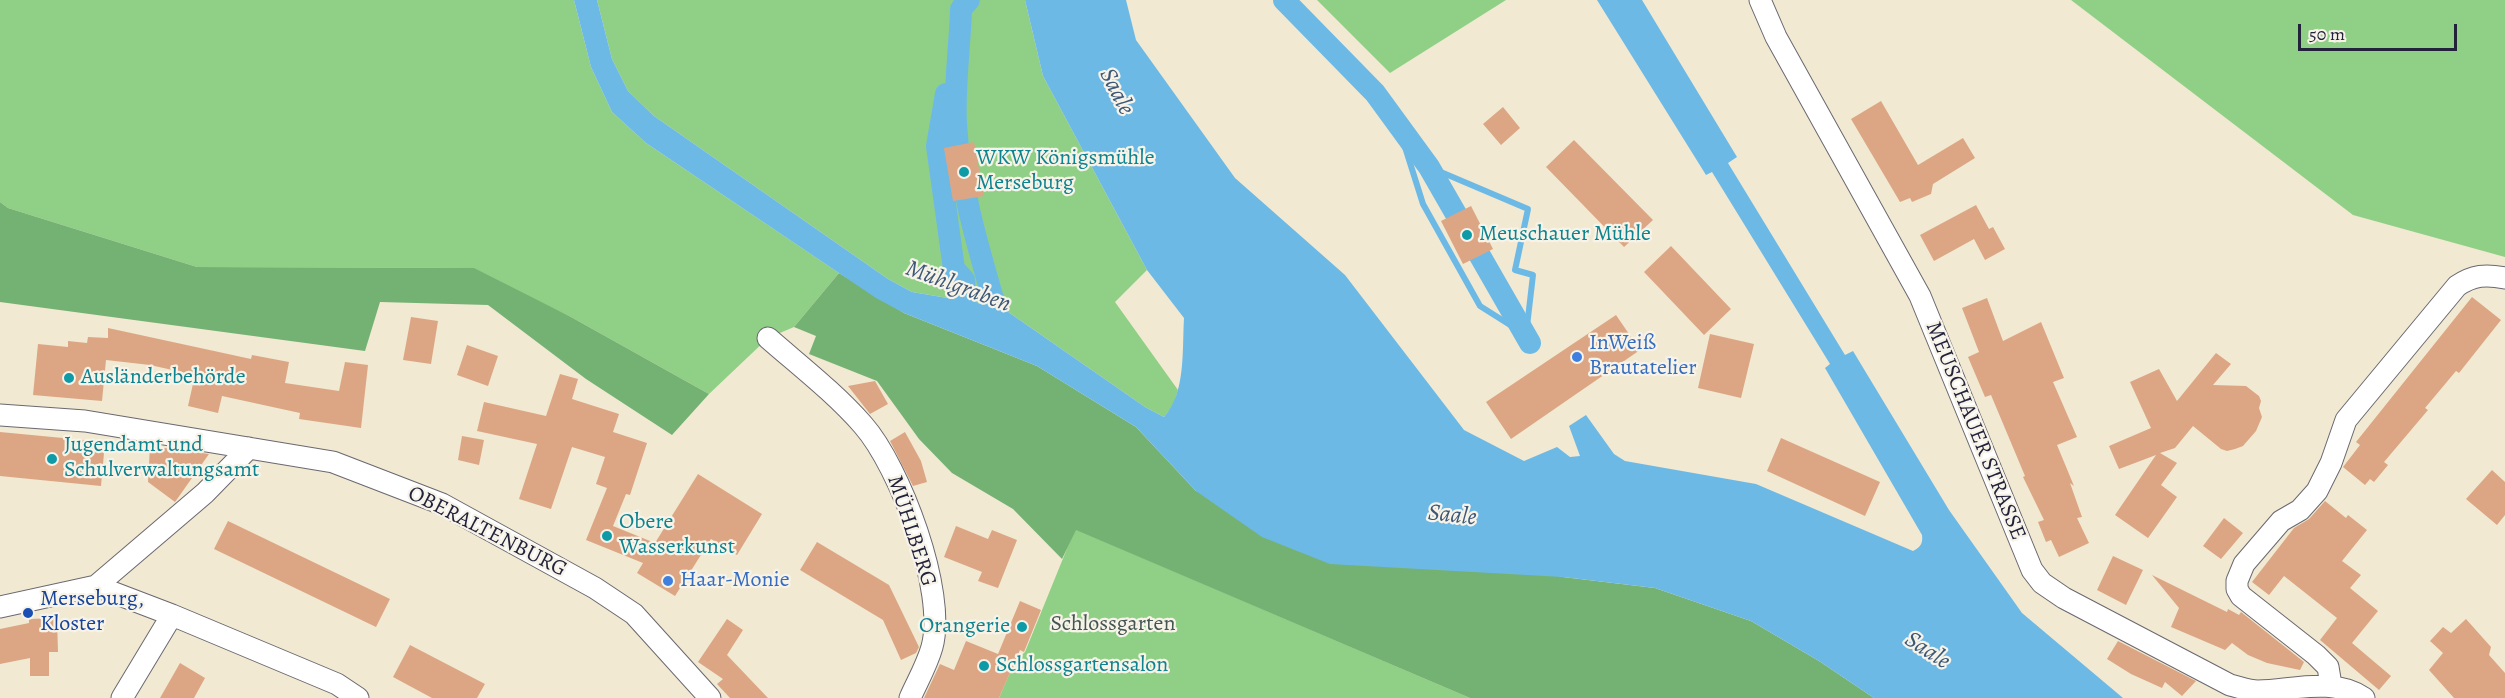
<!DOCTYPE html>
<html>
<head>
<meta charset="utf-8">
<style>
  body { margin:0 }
  #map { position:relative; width:2505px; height:698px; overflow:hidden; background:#f1e9d2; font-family:Alegreya,serif }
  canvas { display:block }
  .scale { position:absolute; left:2298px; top:24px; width:159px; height:27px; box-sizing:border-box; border:3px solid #22223b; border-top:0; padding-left:8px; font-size:18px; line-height:21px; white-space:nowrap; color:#22223b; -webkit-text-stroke:4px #f7f3e8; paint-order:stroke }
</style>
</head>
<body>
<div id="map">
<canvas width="2505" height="698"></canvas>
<div class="scale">50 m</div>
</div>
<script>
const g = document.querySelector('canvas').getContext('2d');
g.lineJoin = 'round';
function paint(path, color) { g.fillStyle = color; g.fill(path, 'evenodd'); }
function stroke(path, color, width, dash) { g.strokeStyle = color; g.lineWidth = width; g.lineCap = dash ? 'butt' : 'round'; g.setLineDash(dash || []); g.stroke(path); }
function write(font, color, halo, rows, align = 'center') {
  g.font = font + ' Alegreya,serif'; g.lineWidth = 4.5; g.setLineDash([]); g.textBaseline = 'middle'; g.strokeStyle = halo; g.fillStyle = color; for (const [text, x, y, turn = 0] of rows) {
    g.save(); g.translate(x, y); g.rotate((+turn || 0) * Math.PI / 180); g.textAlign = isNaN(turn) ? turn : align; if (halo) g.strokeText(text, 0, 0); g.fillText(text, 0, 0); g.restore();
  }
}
const green = new Path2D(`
  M0,0H574L591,67L612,112L646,143L839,273L794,327L768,338L709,394L571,317L468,268L197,267L8,208L0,202Z
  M597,0H1025L1043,76L1147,270L1115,302L1178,390L1173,406L1164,417L1145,407L1001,307L912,292L888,279L654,116L628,91L612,59Z
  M1317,0H1506L1390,73Z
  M2071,0H2505V257L2353,215Z
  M1075,529L1470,698H999L1015,661L1025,652Z`);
const forest = new Path2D(`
  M0,202L8,208L197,267L474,268L571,317L709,394L672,435L586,379L488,305L380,302L365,351L0,302Z
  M839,273L904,313L1037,366L1136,427L1196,491L1563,577L1655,588L1751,621L1819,661L1874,698H1470L1076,530L1062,559L1013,509L952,473L919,439L877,381L809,354L816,336L794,327Z`);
const water = new Path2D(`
  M574,0H597L612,59L628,91L654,116L888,279L912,292L1001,307L1145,407L1164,417C1186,392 1182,350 1184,318L1147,270L1043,76L1025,0H1126L1136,40L1235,178L1345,275L1464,430L1524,461L1557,447L1570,457L1580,456L1569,426L1586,415L1614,454L1625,461L1756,484L1913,551C1921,547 1923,543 1922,535L1825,368L1830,364L1712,172L1706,175L1597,0H1642L1737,157L1728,163L1845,355L1853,351L1949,510L2022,613L2123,698H1874L1819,661L1751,621L1655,588L1563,577L1330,564L1262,537L1196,491L1136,427L1037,366L904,313L876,298L646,143L612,112L591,67Z`);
const stream = new Path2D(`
  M1399,128L1423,204L1480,306L1526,335L1533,275L1515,270L1528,209L1429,167`);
const canal = new Path2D(`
  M969,0L961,9C960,46 954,86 956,124C960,193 983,263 1002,330
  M1284,0L1375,93L1429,167L1530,343
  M946,94L937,146L954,269L964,280L967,318`);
const building = new Path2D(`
  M1881,101L1918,165L1963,138L1975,158L1933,184L1931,194L1912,202L1910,198L1900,202L1851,119Z
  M1503,107L1520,128L1501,145L1483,124Z
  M1574,140L1653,220L1624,247L1546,167Z
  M974,142L984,196L953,201L944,148Z
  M1976,205L1989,229L1993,227L2005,249L1985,260L1974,239L1934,261L1920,235Z
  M1471,206L1493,249L1463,264L1441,221Z
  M1671,246L1731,309L1704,335L1644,272Z
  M2472,297L2501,320L2459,373L2456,371L2425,408L2428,410L2384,462L2388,465L2374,482L2370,479L2365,485L2343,467L2360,445L2356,442Z
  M1987,298L2003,341L2041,322L2064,378L2053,382L2077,437L2057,445L2074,486L2070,483L2082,517L2077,518L2089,543L2059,557L2051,540L2046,542L2038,522L2044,520L2023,477L2025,476L1991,395L1985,397L1968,357L1979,352L1962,308Z
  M1616,315L1640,350L1511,439L1486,402Z
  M411,317L438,321L431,364L403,360Z
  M108,328L251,359L252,355L289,362L285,383L339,391L345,362L368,365L361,428L299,419L300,413L222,396L218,413L188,406L195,375L150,365L106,360L102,401L33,395L38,344L68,347V341L87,343L88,337L108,338Z
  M1710,334L1754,344L1741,398L1698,388Z
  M467,345L498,356L488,386L457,375Z
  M2216,353L2231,364L2213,385L2246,386L2259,396L2261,401L2259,408L2262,417L2256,431L2243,446L2235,449L2227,451L2221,449L2193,426L2175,448L2160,453L2177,463L2161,485L2177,497L2148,538L2115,515L2156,455L2119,469L2109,446L2151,428L2130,382L2159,369L2177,401Z
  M560,374L578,379L572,399L619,414L613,432L647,443L630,495L626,494L613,526L655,543L698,474L762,514L737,555L711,539L675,596L637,573L643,563L586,540L607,488L596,484L605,457L572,447L551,509L519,499L537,444L477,431L484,402L546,416Z
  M875,381L888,404L870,414L848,386Z
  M0,432L105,442L101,486L0,476Z
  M905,432L921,461L927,482L913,486L890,441Z
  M462,436L484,440L479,465L458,460Z
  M1781,438L1880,482L1865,516L1767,471Z
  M150,446L209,454L175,502L148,482Z
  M2492,470L2505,482V515L2497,525L2466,499Z
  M2325,501L2346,518L2348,515L2367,530L2342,561L2361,575L2350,588L2378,611L2352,643L2391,676L2379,690L2320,640L2337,618L2284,576L2269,595L2252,582L2294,528L2309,519Z
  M2224,518L2243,533L2221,559L2203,546Z
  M228,521L390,599L376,627L214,549Z
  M956,526L988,539L992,530L1017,540L998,588L978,581L982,572L944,557Z
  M817,542L889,585L919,647L916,653L901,660L883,620L800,570Z
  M2113,556L2143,570L2126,605L2097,590Z
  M2152,575L2227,612L2228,609L2239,615L2241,612L2304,662L2300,670L2267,663L2248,655L2232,643L2225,650L2171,627L2179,608Z
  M1020,601L1041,610L1024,652L1020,650L999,698H924L940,664L954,670L966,641L998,654Z
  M57,618L58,652H49V676H30V658L0,664V629L29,623V619Z
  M727,619L743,630L727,655L768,698H730L717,684L723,679L698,662Z
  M2466,619L2491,647L2489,655L2505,673V698H2454L2429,670L2443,653L2430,641L2443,627L2451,633Z
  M2118,641L2196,681L2182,696L2165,682L2162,688L2131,674L2107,659Z
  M410,645L485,684L477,698H432L393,677Z
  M180,663L205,678L194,698H160Z`);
const street = new Path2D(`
  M1760,0L1776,37L1920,296L2032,570L2042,583L2064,598L2230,685C2239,687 2249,691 2258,691C2294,690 2332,677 2364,698
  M768,338C800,366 835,393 863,425C900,467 947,592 932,647C927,665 917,682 910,698
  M0,415L85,421L333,462L442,504L595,588L634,614L710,698
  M96,586L205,493L249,448
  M0,607L96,586L172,615L337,684L358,698
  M2331,685L2328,667L2316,655L2241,596L2237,589V581L2244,564L2281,521L2300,510L2317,491L2331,463L2346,420L2457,286C2473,275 2486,274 2505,278
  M122,698L172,615`);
const markers = [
  [964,172,6,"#0f9aa8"],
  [1467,235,6,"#0f9aa8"],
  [1577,357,6,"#3f7fe0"],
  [69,378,6,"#0f9aa8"],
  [52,459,6,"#0f9aa8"],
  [607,536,6,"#0f9aa8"],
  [668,581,6,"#3f7fe0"],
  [28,613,6,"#1a4fb4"],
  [1022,627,6,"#0f9aa8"],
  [984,666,6,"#0f9aa8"]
];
const cultureNames = [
  ["WKW Königsmühle",976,159],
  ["Merseburg",976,184],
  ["Meuschauer Mühle",1479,235],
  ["Ausländerbehörde",81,378],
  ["Jugendamt und",64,446],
  ["Schulverwaltungsamt",64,471],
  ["Obere",619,523],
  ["Wasserkunst",619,548],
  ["Orangerie",1010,627,"right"],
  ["Schlossgartensalon",996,666]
];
const shopNames = [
  ["InWeiß",1589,344],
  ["Brautatelier",1589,369],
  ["Haar-Monie",680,581]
];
const streetNames = [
  ["MEUSCHAUER STRASSE",1975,431,68],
  ["MÜHLBERG",911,531,72],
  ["OBERALTENBURG",487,532,27]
];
const transitNames = [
  ["Merseburg,",40,600],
  ["Kloster",40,625]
];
const parkNames = [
  ["Schlossgarten",1113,625]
];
const waterNames = [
  ["Saale",1116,92,63],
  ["Mühlgraben",958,287,20],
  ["Saale",1452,516,6],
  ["Saale",1927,651,33]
];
paint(green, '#90d086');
paint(forest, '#74b273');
paint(water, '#6db9e6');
stroke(stream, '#6db9e6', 6);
stroke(canal, '#6db9e6', 22);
paint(building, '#dca684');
stroke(street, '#6a6870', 23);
stroke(street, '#fff', 21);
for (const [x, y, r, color] of markers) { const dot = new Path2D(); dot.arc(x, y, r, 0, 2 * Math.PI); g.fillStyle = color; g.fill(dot); stroke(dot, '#f7f3e8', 2); }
write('22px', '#0d838f', '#f7f3e8', cultureNames, 'left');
write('22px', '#366cbe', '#f7f3e8', shopNames, 'left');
write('22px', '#22223b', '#f7f3e8', streetNames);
write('22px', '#164399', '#f7f3e8', transitNames, 'left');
write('22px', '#435652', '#f7f3e8', parkNames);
write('italic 24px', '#3c5777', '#f7f3e8', waterNames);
</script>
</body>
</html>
